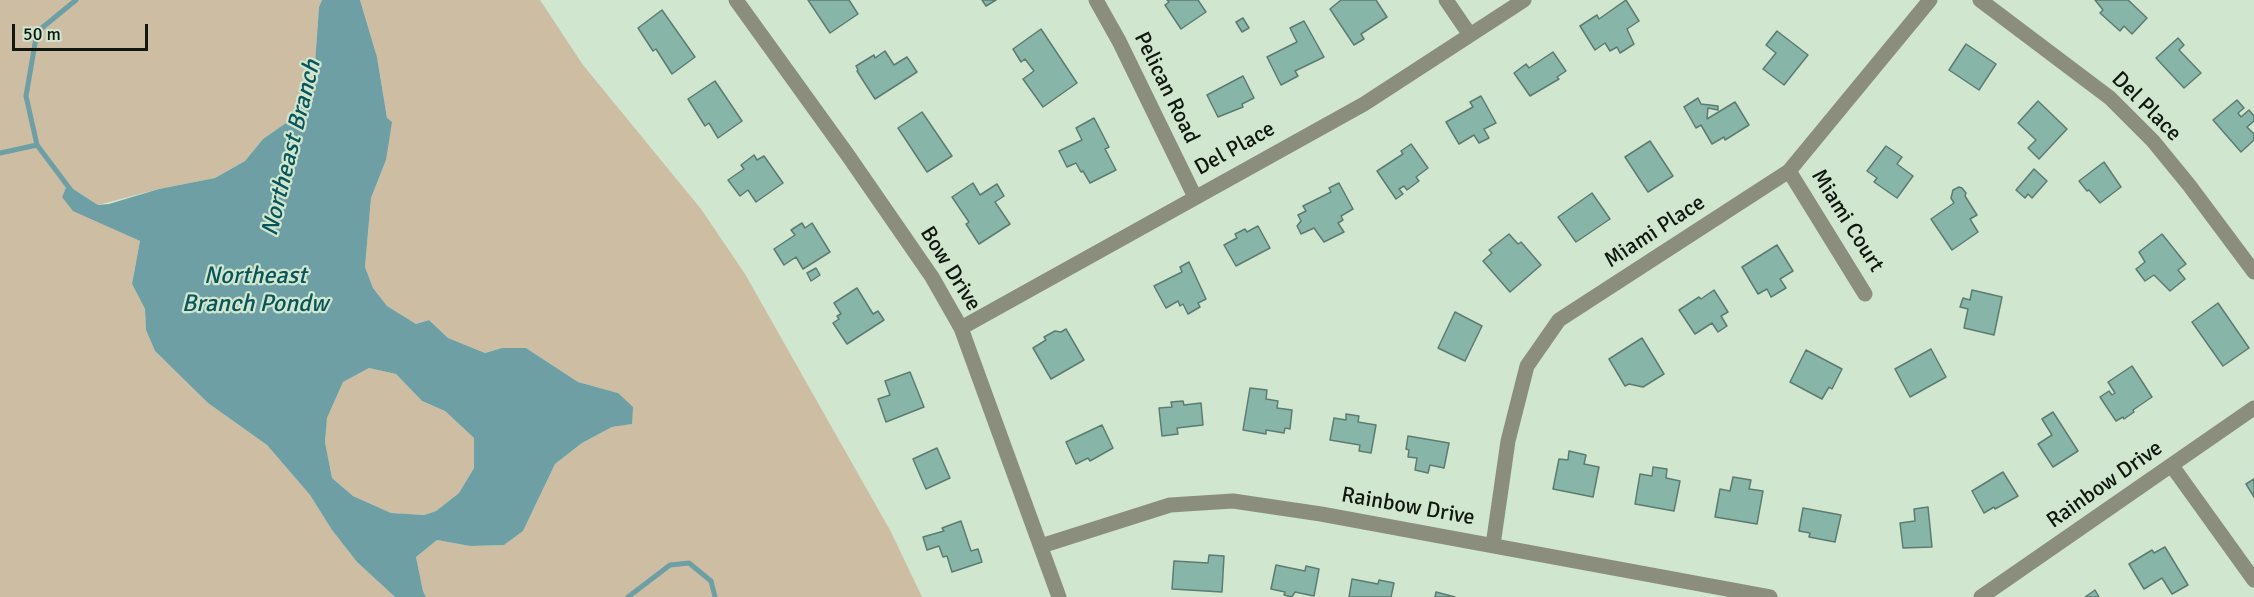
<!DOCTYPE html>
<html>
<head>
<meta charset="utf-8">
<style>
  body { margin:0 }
  #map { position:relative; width:2254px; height:597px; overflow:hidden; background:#d0e6ce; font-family:Signika,sans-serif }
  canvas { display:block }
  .scale { position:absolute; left:12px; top:24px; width:136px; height:27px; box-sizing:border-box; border:3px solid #0f170f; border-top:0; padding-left:8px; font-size:18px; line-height:21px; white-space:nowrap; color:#0f170f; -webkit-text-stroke:4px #d0e6ce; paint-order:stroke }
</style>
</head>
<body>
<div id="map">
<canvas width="2254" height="597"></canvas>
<div class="scale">50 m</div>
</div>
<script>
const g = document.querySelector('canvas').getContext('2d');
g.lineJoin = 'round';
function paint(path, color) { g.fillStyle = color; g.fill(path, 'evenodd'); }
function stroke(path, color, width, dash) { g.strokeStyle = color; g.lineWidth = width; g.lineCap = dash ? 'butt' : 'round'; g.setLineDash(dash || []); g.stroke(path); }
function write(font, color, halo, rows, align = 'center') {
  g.font = font + ' Signika,sans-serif'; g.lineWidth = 4.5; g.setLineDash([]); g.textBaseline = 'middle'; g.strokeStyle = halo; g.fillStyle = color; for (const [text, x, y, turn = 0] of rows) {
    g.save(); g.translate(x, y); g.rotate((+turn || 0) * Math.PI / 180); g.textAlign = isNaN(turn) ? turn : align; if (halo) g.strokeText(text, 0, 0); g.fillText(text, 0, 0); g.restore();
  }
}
const green = new Path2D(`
  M0,0H322L319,7L315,64L308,96L293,118L263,139L245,161L215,178L159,189L98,205L67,185L62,197L94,220L140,241L132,284L145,309L146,330L155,351L208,403L267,445L310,495L332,530L357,562L395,597H0Z
  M360,0H540L583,65L701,209L745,274L891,532L922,597H426L423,591L416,557L437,540L470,546L504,545L523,531L555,464L582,443L612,427L631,424L618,393L578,382L526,348H502L485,353L448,338L429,320L416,324L387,306L373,288L365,267L371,198L386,160L387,118L377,57Z
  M369,368L396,374L422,401L445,411L474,438V468L459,493L436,511L424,515L391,513L353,496L332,478L325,442L327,418L343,382Z`);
const water = new Path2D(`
  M322,0H360L377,57L387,118L392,122L386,160L371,198L365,267L373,288L387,306L416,324L429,320L448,338L485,353L502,348H526L578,382L618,393L633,407L632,424L612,427L582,443L555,464L523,531L504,545L470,546L437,540L416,557L423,591L426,597H395L357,562L332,530L310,495L267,445L208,403L155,351L146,330L145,309L132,284L140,241L73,211L62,197L67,185L98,205L109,204L159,189L215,178L245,161L263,139L293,118L308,96L315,64L319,7ZM369,368L396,374L422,401L445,411L474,438V468L459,493L436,511L424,515L391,513L353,496L332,478L325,442L327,418L343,382Z`);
const stream = new Path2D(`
  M0,153L37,145
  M70,189L37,145L26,96L37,32L76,0
  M628,597L670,565L689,563L711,581L715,597`);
const building = new Path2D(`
  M808,0H849L858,14L830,33Z
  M982,0H996L986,6Z
  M1167,0H1198L1206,12L1181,29L1165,5L1169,2Z
  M1341,0H1376L1387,17L1361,34L1364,39L1354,45L1330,9Z
  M1626,0L1639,21L1627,29L1634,44L1620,53L1617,47L1610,51L1605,43L1595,50L1580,26L1597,15L1599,19Z
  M2095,0H2128L2147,18L2132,34L2124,26L2120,31L2100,13L2103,10Z
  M662,10L695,57L672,74L656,49L653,51L638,28Z
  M1243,18L1249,28L1242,32L1236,22Z
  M1304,21L1324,57L1295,71L1298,76L1281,85L1267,57L1297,42L1290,28Z
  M1041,29L1077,83L1043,107L1023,79L1034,71L1025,59L1021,62L1013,49Z
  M1777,31L1808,55L1784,85L1763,69L1776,53L1766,45Z
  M2178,38L2184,45L2179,50L2201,73L2184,88L2156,58Z
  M1966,44L1996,64L1979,90L1949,70Z
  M885,51L894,65L907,57L917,72L875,99L857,71L858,70L856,66L874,55L875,58Z
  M1553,52L1566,71L1557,77L1559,79L1530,96L1514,73L1526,64L1529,68Z
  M1243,76L1254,98L1242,104L1243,107L1218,117L1207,95Z
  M715,81L742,121L718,138L709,123L705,126L688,99Z
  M1481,96L1496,123L1484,129L1489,138L1479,143L1474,135L1459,144L1446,122L1473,107L1470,102Z
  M1698,98L1701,104L1718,106V110L1708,108L1707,119L1735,102L1749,125L1725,140L1724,137L1712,144L1701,125L1696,128L1684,107Z
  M2237,100L2244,108L2238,113L2241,117L2249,110L2254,116V121L2247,127L2254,134V140L2241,152L2213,120Z
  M2038,101L2067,129L2039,159L2028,148L2036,140L2018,123Z
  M922,112L952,156L927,172L898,128Z
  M1094,118L1109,147L1105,149L1116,170L1090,183L1083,171L1081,172L1076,163L1067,167L1059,151L1082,140L1076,128Z
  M1650,141L1673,176L1648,192L1625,157Z
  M1411,144L1428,168L1416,177L1419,181L1407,190L1404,186L1399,189L1403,194L1396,199L1377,171L1403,154L1401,151Z
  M1886,146L1902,157L1897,164L1913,176L1897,198L1874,182L1877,178L1867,171Z
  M754,155L757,160L764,156L783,183L756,202L748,190L740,196L728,180L744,169L741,165Z
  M2104,162L2121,187L2100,203L2089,190L2087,191L2079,181Z
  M2034,169L2047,181L2032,198L2028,194L2025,198L2016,190Z
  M973,183L980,195L997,184L1004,196L995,202L1010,224L979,244L966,224L969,222L952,197Z
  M1339,183L1353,209L1341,216L1343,220L1338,223L1344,232L1324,242L1314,228L1301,234L1297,226L1301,221L1298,215L1306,211L1303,206L1331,192L1329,188Z
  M1959,187L1962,188L1966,193L1965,196L1977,215L1970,219L1978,232L1952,250L1931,219L1954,203L1951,198L1953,190Z
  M1592,193L1610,219L1576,242L1558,217Z
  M802,223L805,228L812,223L830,252L803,269L796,257L784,265L774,249L795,235L791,230Z
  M1258,226L1270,248L1236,266L1224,245L1237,238L1235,234L1245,229L1247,232Z
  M1509,234L1518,244L1521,242L1541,265L1510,292L1483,261L1492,253L1489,250Z
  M2162,234L2186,264L2178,270L2185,279L2170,291L2154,275L2145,281L2136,269L2145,262L2139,252Z
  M1777,245L1793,271L1780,279L1786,288L1771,297L1767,289L1758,294L1742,267Z
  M1189,262L1206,299L1198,303L1200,307L1188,314L1183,304L1180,306L1178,301L1166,308L1154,286L1182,272L1180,267Z
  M816,268L820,275L811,281L807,273Z
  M857,288L873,314L878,311L884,320L847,344L833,323L839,319L837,316L841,314L834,303Z
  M1714,290L1728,312L1721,316L1727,326L1718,332L1712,323L1695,334L1679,310L1699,297L1701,299Z
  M1972,290L2002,297L1994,335L1964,328L1968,309L1960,307L1963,298L1970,300Z
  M2218,303L2249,348L2223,366L2192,322Z
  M1455,312L1482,326L1465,361L1438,348Z
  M1066,329L1084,360L1051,379L1033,348L1046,340L1044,337L1055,331L1061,332Z
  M1642,338L1664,374L1643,387L1629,384L1625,386L1609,359Z
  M1931,349L1946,377L1910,397L1895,369Z
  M1806,350L1842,369L1832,389L1829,387L1822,399L1790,382Z
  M2132,366L2152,397L2133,410L2134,412L2124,419L2123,417L2116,421L2100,397L2109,391L2112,395L2115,393L2108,382Z
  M910,372L924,407L886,422L878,399L890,395L885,381Z
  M1250,388L1267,390L1266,399L1278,401L1277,408L1292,410L1290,429L1285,428L1284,433L1266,430V434L1243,430Z
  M1183,401L1184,405L1201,403L1203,425L1177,428L1178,434L1162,436L1159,408L1172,407L1171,402Z
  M2053,412L2078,451L2053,467L2038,444L2052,435L2042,419Z
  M1346,414L1359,416L1358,422L1376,425L1371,453L1359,451L1360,445L1330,440L1334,418L1346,420Z
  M1102,425L1113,448L1090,461L1088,458L1076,464L1066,442Z
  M1408,436L1449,443L1444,468L1430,465L1428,473L1415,470L1417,458L1408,457L1409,450L1406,449Z
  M937,448L950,478L926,489L913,459Z
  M1569,451L1586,455L1584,464L1599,467L1593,497L1553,489L1559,459L1568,460Z
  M1653,467L1667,469L1666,478L1680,481L1674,511L1635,504L1640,474L1652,476Z
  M2003,472L2018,496L1995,509L1994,507L1984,513L1972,491Z
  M1733,477L1751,480L1749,489L1763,491L1757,524L1715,517L1720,489L1730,491Z
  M2254,479V497L2246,484Z
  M1928,507L1932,547L1903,548L1900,523L1915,521L1914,509Z
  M1803,508L1841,515L1835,542L1809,537L1810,533L1799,531Z
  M961,521L971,551L978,549L982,562L952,572L947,556L943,557L939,546L927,550L923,537L944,531L942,528Z
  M2165,547L2188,585L2172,594L2162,578L2144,589L2129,564L2152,550L2154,553Z
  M1209,555L1224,556L1222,592L1172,589L1174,561L1208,563Z
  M1276,565L1305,571L1306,566L1319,569L1314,596L1295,592L1292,597L1284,595L1285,592L1271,589Z
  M1352,579L1378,584L1379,580L1394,583L1391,597H1349Z
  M2095,590L2099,597H2085Z
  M1436,592L1455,597H1435Z`);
const street = new Path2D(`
  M736,0L847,154L932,277L961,328L1059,597
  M1096,0L1119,41L1195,197
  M1446,0L1470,35
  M1980,0L2110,98L2153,141L2189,185L2254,272
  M1789,171L1865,294
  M961,328L1364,104L1524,0
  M2172,466L2254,580
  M1493,545L1508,441L1527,366L1559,320L1789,171L1930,0
  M1041,546L1170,505L1233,501L1321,514L1770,597
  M1981,597L2254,408`);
const streetNames = [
  ["Pelican Road",1166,88,64],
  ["Del Place",2146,107,45],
  ["Del Place",1235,149,-29],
  ["Miami Court",1847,221,58],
  ["Miami Place",1655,232,-33],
  ["Bow Drive",950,269,58],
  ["Rainbow Drive",2105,485,-35],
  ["Rainbow Drive",1408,507,10]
];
const waterNames = [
  ["Northeast Branch",292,148,-76],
  ["Northeast",255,277],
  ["Branch Pondw",255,305]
];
paint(green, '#ccbda3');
paint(water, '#6d9fa5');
stroke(stream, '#6d9fa5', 5);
paint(building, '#87b6a8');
stroke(building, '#5c7c72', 1.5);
stroke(street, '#8c8e7d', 15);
write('22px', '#0f170f', '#d0e6ce', streetNames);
write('italic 24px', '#08545b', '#d0e6ce', waterNames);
</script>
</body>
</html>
